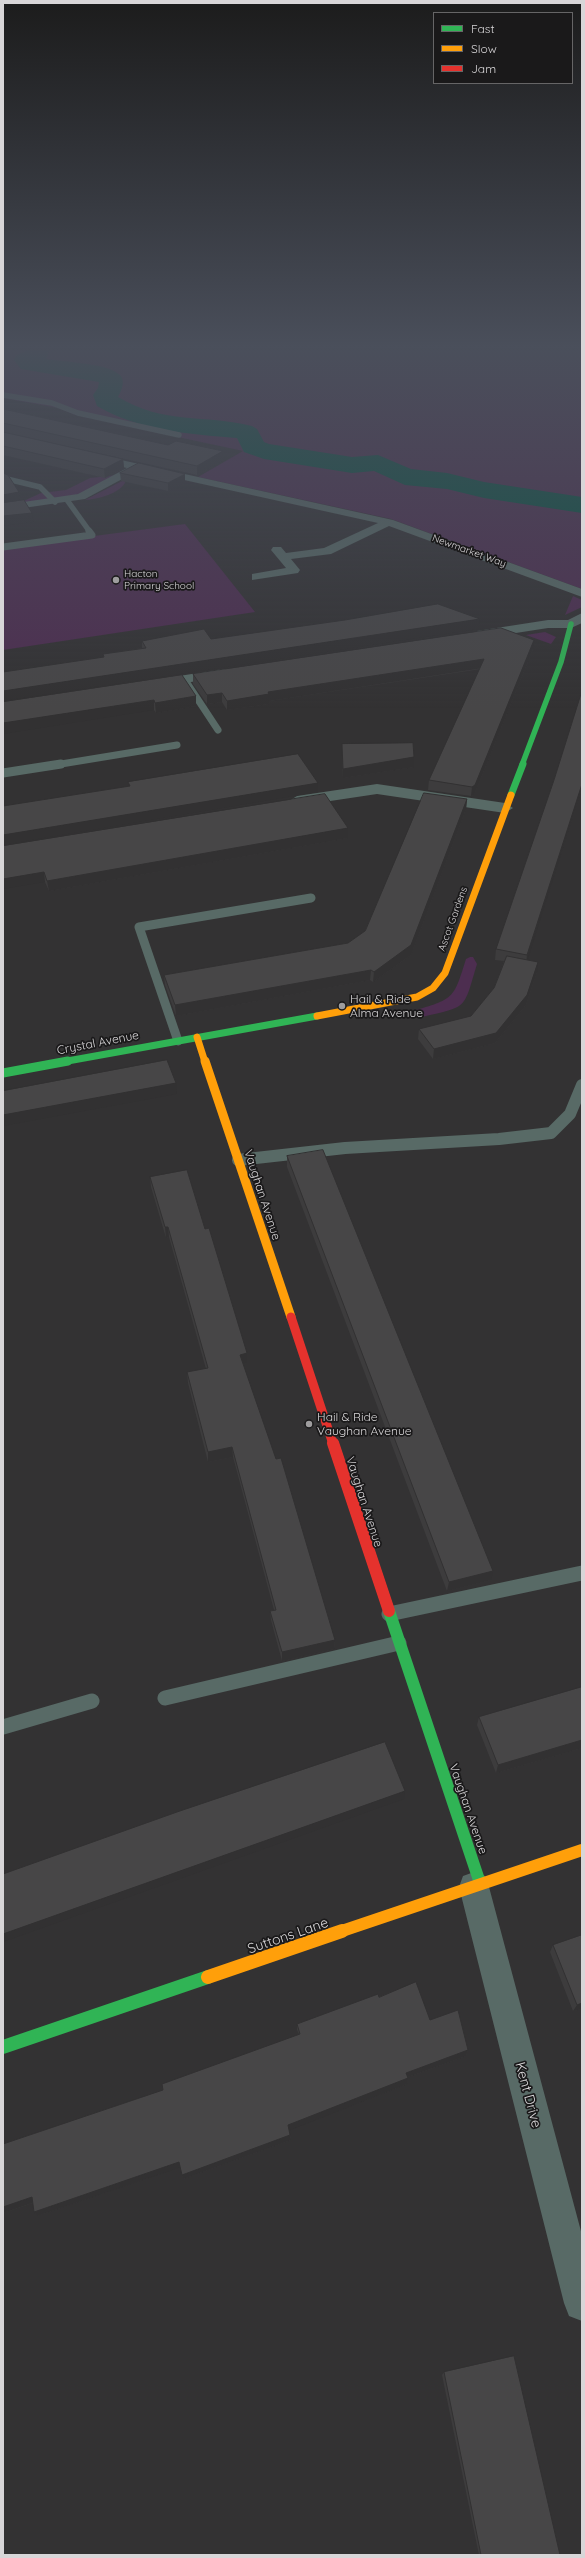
<!DOCTYPE html>
<html>
<head>
<meta charset="utf-8">
<style>
  body { margin:0 }
  #map { position:relative; width:585px; height:2558px; overflow:hidden; background:#333233; font-family:Quicksand,sans-serif }
  canvas { display:block }
  .frame { position:absolute; inset:0; border:4px solid #d8d6d8; pointer-events:none }
  .legend { position:absolute; left:433px; top:12px; width:140px; height:72px; box-sizing:border-box; background:#1a191a; border:1px solid #666566; margin:0; padding:5px 7px; list-style:none; font-size:12px; color:#d8d6d8 }
  .legend li { display:flex; align-items:center; gap:8px; height:20px }
  .legend b { width:20px; border:1px solid #666566 }
</style>
</head>
<body>
<div id="map">
<canvas width="585" height="2558"></canvas>
<div class="frame"></div>
<ul class="legend">
<li><b style="height:5px;background:#30b455"></b>Fast</li>
<li><b style="height:5px;background:#ff9f0a"></b>Slow</li>
<li><b style="height:5px;background:#e5322d"></b>Jam</li>
</ul>
</div>
<script>
const g = document.querySelector('canvas').getContext('2d');
g.lineJoin = 'round';
function paint(path, color) { g.fillStyle = color; g.fill(path, 'evenodd'); }
function stroke(path, color, width, dash) { g.strokeStyle = color; g.lineWidth = width; g.lineCap = dash ? 'butt' : 'round'; g.setLineDash(dash || []); g.stroke(path); }
function write(font, color, halo, rows, align = 'center') {
  g.font = font + ' Quicksand,sans-serif'; g.lineWidth = 3.5; g.setLineDash([]); g.textBaseline = 'middle'; g.strokeStyle = halo; g.fillStyle = color; for (const [text, x, y, turn = 0] of rows) {
    g.save(); g.translate(x, y); g.rotate((+turn || 0) * Math.PI / 180); g.textAlign = isNaN(turn) ? turn : align; if (halo) g.strokeText(text, 0, 0); g.fillText(text, 0, 0); g.restore();
  }
}
const green = new Path2D(`
  M3,350H582V589L391,519L198,477L243,451L75,415L58,408L3,398Z
  M118,475L82,494L17,504L41,493L66,490L90,478Z
  M124,480L126,481C120,494 98,499 85,500Z
  M185,524L255,612L3,650V548Z
  M573,596L582,600V607L565,615Z
  M545,632L556,637L551,644L526,635Z
  M470,957H473L477,964C463,1010 469,1006 422,1017L417,1016L416,1010C455,999 454,997 466,959Z`);
const river = new Path2D(`
  M28,350H50L46,359C63,362 108,363 120,375C126,381 121,392 118,397C165,425 203,414 252,426L257,429L264,442L269,444L352,457L378,455L411,469L447,473L484,482L582,497V513L484,498L447,489L405,485L374,471L352,473L264,459L244,452L237,438C188,434 141,431 97,406L93,395L98,388L99,382L21,369L14,360L17,355Z`);
const laneFar4 = new Path2D(`
  M3,395L52,403L78,413L179,435
  M3,478L40,487L55,502
  M67,500L90,532`);
const laneFar3 = new Path2D(`
  M3,547L92,535L89,531
  M187,683L218,730
  M55,765L177,745`);
const laneFar2 = new Path2D(`
  M3,773L61,764
  M178,1041L139,927L311,898`);
const laneFar1 = new Path2D(`
  M238,1160L345,1148L499,1139L551,1133L570,1114L582,1085`);
const lane = new Path2D(`
  M389,1614L582,1573
  M165,1698L399,1643
  M3,1727L92,1701`);
const street = new Path2D(`
  M94,454L393,520L582,589V597L389,526L331,554L291,559L300,570L298,573L252,580V574L286,568L271,550L273,547H281L286,553L324,548L378,523L139,470L85,499L3,511V505L78,494L127,468L90,459L89,457Z
  M582,613V623L571,628H548L477,639L471,635L477,631L548,620H568Z
  M223,669L228,670L230,673L228,676L154,688L147,684L154,680Z
  M377,784L505,803L513,808L505,813L377,794L297,806L289,801L297,796Z
  M474,1872L485,1876L489,1887L582,2235V2321L569,2316L564,2303L459,1887L463,1876Z`);
const fastFar4 = new Path2D(`
  M522,765L561,662L571,624`);
const fastFar3 = new Path2D(`
  M511,795L523,764
  M62,1062L317,1016`);
const fastFar2 = new Path2D(`
  M3,1073L68,1061`);
const fastFar1 = new Path2D(`
  M389,1611L480,1883`);
const fast = new Path2D(`
  M3,2047L208,1977`);
const slowFar3 = new Path2D(`
  M317,1016L417,997L433,988L445,973L511,795
  M197,1037L205,1062`);
const slowFar2 = new Path2D(`
  M205,1061L291,1317`);
const slowFar1 = new Path2D(`
  M339,1932L582,1850`);
const slow = new Path2D(`
  M208,1977L342,1931`);
const jamFar1 = new Path2D(`
  M291,1317L333,1444`);
const jam = new Path2D(`
  M333,1443L389,1611`);
const wall = new Path2D(`
  M3,409L223,460L197,475L3,432L123,459L124,468L105,478L3,455Z
  M120,473L185,482L168,491L121,481Z
  M479,629L103,657V654L142,648V641L211,639Z
  M533,649L474,795L471,796L428,790L429,780L480,669L269,701V704L227,710L222,702L207,704L193,684V674Z
  M582,691V788L527,960L537,972L526,1005L495,1043L433,1059L418,1039L419,1029L471,1016L494,988L504,961L495,960L496,949L554,780Z
  M196,696V706L156,713L154,710L3,702Z
  M342,744L414,767L343,778L342,753Z
  M467,799L466,809L411,955L373,982L370,980L176,1016L165,985L164,975L348,943L365,931Z
  M348,838L49,891L45,882L3,846Z
  M287,1156L491,1580L447,1591L287,1167Z
  M150,1177L205,1229L247,1353V1363L243,1364L335,1640L334,1649L282,1661L271,1620L270,1611L274,1610L233,1457L208,1462L188,1383L187,1372L206,1369L169,1237L166,1238L151,1187Z
  M582,1687V1748L496,1773L477,1725L479,1717Z
  M553,1945L582,2009L573,2011L550,1952Z
  M379,1997L430,2020L468,2050L466,2056L408,2077L407,2084L289,2130L291,2140L183,2179L180,2167L37,2216L34,2212L33,2203L3,2213V2144L163,2090L299,2034L297,2030V2024Z
  M444,2372L560,2555H479L442,2375Z`);
const shadedWall = new Path2D(`
  M223,451V460L197,475V466Z
  M123,459L124,468L105,478L104,469Z
  M185,474V482L168,491V483Z
  M19,492L20,501L3,504V495Z
  M32,513L34,522L3,526V516Z
  M480,619L479,629L3,701V691Z
  M534,640L533,649L474,795L471,796L472,787Z
  M484,659L483,668L269,701V704L227,710V701L268,692Z
  M222,693V702L207,704V695Z
  M196,696V706L156,713L155,703Z
  M154,700V710L3,734V723Z
  M414,757V767L343,778V769Z
  M318,783V792L3,845V835Z
  M582,784V788L526,965L527,955Z
  M467,799L466,809L411,955L373,982L374,972Z
  M348,828V838L49,891L47,881Z
  M44,872L45,882L3,889V879Z
  M538,962L537,972L526,1005L495,1043L433,1059L434,1049Z
  M371,970L370,980L176,1016L175,1005Z
  M176,1083L177,1094L3,1126V1115Z
  M165,1227H168L169,1237L166,1238Z
  M247,1353V1363L240,1365V1355Z
  M232,1447L233,1457L208,1462V1452Z
  M493,1571L491,1580L447,1591L449,1582Z
  M335,1640L334,1649L282,1661V1652Z
  M582,1740V1748L496,1773L498,1765Z
  M405,1791L404,1799L3,1942V1934Z
  M582,2003V2009L573,2011L577,2005Z
  M468,2050L466,2056L405,2078L406,2073Z
  M408,2078L407,2084L288,2131V2125Z
  M290,2135L291,2140L183,2179L182,2175Z
  M179,2162L181,2167L37,2216L34,2212Z
  M32,2197L35,2202L3,2213V2207Z`);
const building = new Path2D(`
  M3,409L168,445L176,441L223,451L197,466L3,423Z
  M3,432L123,459L104,469L3,446Z
  M139,463L185,474L168,483L120,473Z
  M3,473L8,475L19,492L3,495Z
  M24,500L32,513L3,516V503Z
  M438,604L480,619L3,691V672L104,657L103,654L146,648L142,641L204,629L211,639L345,620Z
  M501,628L534,640L475,785L472,787L429,780L484,659L268,692L269,694L227,701L222,693L207,695L193,674Z
  M182,675L196,696L155,703L154,700L3,723V702Z
  M582,691V784L527,955L496,949L554,780Z
  M413,743L414,757L343,769L342,744Z
  M298,754L318,783L3,835V806L130,786L128,782Z
  M424,793L467,799L411,945L374,972L371,970L175,1005L164,975L348,943L365,931Z
  M325,794L348,828L47,881L44,872L3,879V846Z
  M507,956L538,962L527,995L496,1033L434,1049L419,1029L471,1016L494,988Z
  M167,1060L176,1083L3,1115V1091Z
  M323,1150L493,1571L449,1582L287,1156Z
  M187,1170L205,1229L209,1228L247,1353L240,1355L276,1459L281,1458L335,1640L282,1652L270,1611L276,1610L232,1447L208,1452L187,1372L208,1368L168,1227H165L150,1177Z
  M582,1687V1740L498,1765L479,1717Z
  M385,1742L405,1791L3,1934V1874L177,1812Z
  M582,1935V2003L577,2005L553,1945Z
  M416,1982L430,2020L458,2010L468,2050L406,2073L408,2078L288,2125L290,2135L182,2175L179,2162L34,2212L32,2197L3,2207V2144L163,2090L162,2084L300,2034L297,2024L378,1994L379,1997Z
  M514,2356L560,2555H481L444,2372Z`);
const markers = [
  [116,580,4,"#9e9d9e"],
  [342,1006,4,"#9e9d9e"],
  [309,1424,4,"#9e9d9e"]
];
const farStreetnames = [
  ["Newmarket Way",469,551,20],
  ["Ascot Gardens",453,919,-70]
];
const farPoinames = [
  ["Hacton",124,574],
  ["Primary School",124,586]
];
const poiNames = [
  ["Hail & Ride",350,999],
  ["Alma Avenue",350,1013],
  ["Hail & Ride",317,1417],
  ["Vaughan Avenue",317,1431]
];
const streetNames = [
  ["Crystal Avenue",98,1043,-11],
  ["Vaughan Avenue",262,1195,72],
  ["Vaughan Avenue",364,1502,72],
  ["Vaughan Avenue",468,1809,71]
];
const nearStreetnames = [
  ["Suttons Lane",288,1936,-19],
  ["Kent Drive",528,2095,75]
];
paint(green, '#4d2e50');
paint(river, '#055142');
stroke(laneFar4, '#586a66', 5.5);
stroke(laneFar3, '#586a66', 7);
stroke(laneFar2, '#586a66', 9);
stroke(laneFar1, '#586a66', 12);
stroke(lane, '#586a66', 15);
paint(street, '#586a66');
stroke(fastFar4, '#30b455', 5.5);
stroke(fastFar3, '#30b455', 7);
stroke(fastFar2, '#30b455', 9);
stroke(fastFar1, '#30b455', 12);
stroke(fast, '#30b455', 14);
stroke(slowFar3, '#ff9f0a', 7);
stroke(slowFar2, '#ff9f0a', 9);
stroke(slowFar1, '#ff9f0a', 12);
stroke(slow, '#ff9f0a', 14);
stroke(jamFar1, '#e5322d', 9);
stroke(jam, '#e5322d', 12);
paint(wall, '#3d3c3d');
paint(shadedWall, '#323132');
paint(building, '#474647');
stroke(building, '#323132', 1);
const sky = g.createLinearGradient(0, 0, 0, 709);
sky.addColorStop(0, '#1c1c1c');
sky.addColorStop(0.49, '#4a4f5b');
sky.addColorStop(1, '#4a4f5b00');
g.fillStyle = sky;
g.fillRect(0, 0, 585, 709);
for (const [x, y, r, color] of markers) { const dot = new Path2D(); dot.arc(x, y, r, 0, 2 * Math.PI); g.fillStyle = color; g.fill(dot); stroke(dot, '#1a191a', 1.5); }
write('10px', '#d8d6d8', '#1a191a', farStreetnames);
write('10px', '#d8d6d8', '#1a191a', farPoinames, 'left');
write('12px', '#d8d6d8', '#1a191a', poiNames, 'left');
write('12px', '#d8d6d8', '#1a191a', streetNames);
write('14px', '#d8d6d8', '#1a191a', nearStreetnames);
</script>
</body>
</html>
